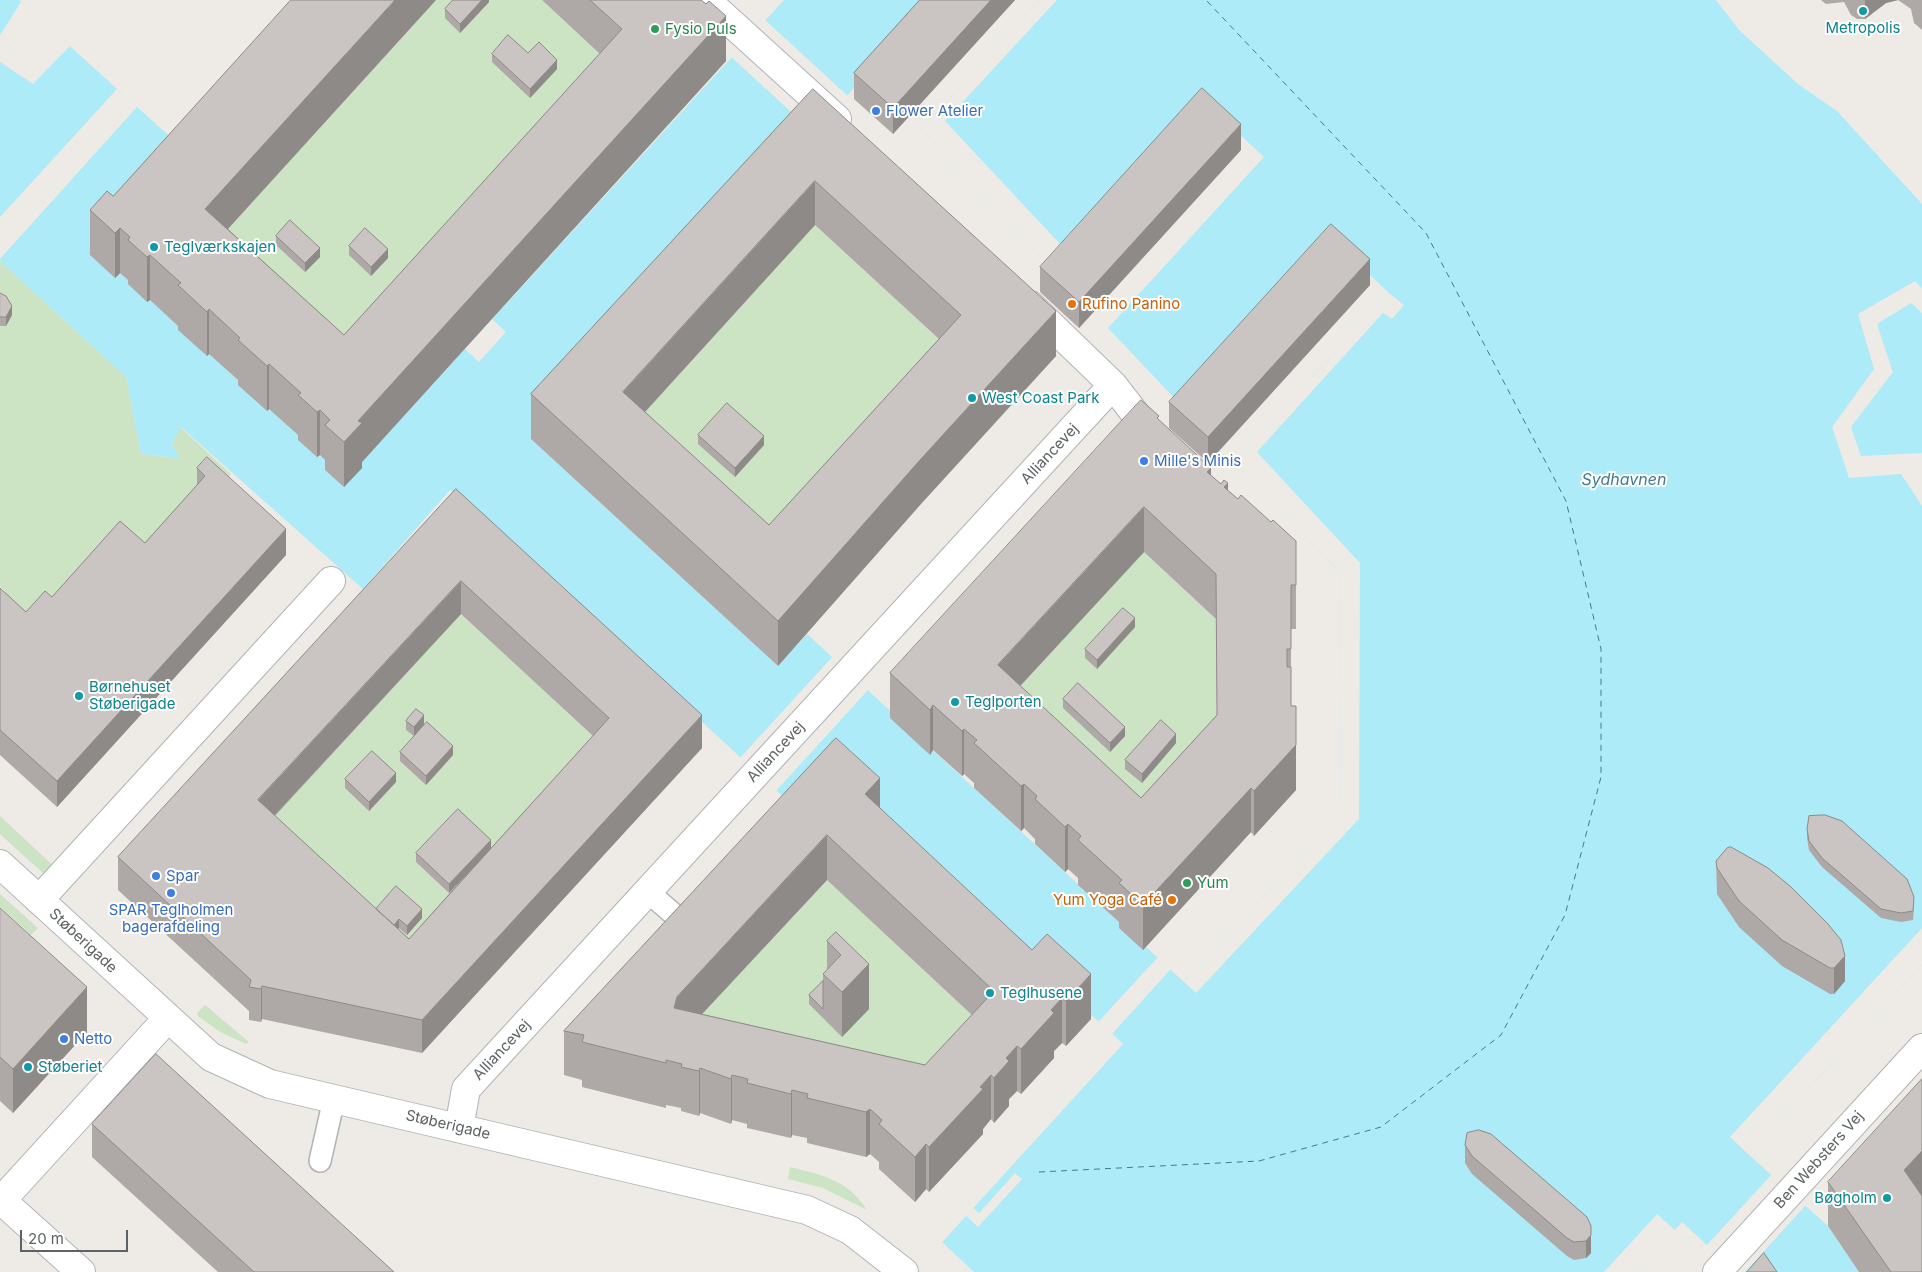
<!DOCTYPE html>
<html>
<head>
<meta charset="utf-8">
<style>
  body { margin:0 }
  #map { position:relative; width:1922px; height:1272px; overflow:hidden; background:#eeeae5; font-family:Inter,sans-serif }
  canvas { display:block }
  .scale { position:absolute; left:20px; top:1230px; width:108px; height:22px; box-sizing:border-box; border:2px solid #5d6264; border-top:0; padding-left:6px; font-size:15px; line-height:18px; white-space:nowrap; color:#5d6264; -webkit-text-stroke:4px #fff; paint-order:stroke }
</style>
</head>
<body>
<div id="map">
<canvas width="1922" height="1272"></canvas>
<div class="scale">20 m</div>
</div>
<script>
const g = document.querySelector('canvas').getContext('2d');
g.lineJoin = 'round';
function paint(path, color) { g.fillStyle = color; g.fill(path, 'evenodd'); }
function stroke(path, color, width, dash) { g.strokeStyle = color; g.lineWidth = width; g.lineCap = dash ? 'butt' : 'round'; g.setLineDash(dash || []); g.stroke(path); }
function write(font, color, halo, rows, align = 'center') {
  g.font = font + ' Inter,sans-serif'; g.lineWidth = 4; g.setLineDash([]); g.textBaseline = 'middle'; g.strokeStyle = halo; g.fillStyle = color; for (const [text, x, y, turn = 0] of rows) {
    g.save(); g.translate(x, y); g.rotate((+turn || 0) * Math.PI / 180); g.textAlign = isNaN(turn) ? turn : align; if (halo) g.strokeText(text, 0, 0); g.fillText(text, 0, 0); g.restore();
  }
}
const green = new Path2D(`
  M436,0H542L622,74L344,380L205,254Z
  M815,225L961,359L769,570L623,436Z
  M0,261L126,377L141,454L180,458L172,444L180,427L231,474L205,501L26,637L0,598L6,592L0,586Z
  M1144,552L1216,619L1217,760L1141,842L998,710Z
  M461,614L609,751L415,966L258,833Z
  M0,816L59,871L45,875L0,834Z
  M827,880L979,1021L936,1099L677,1041Z
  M0,894L38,928L31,935L0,907Z
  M205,1005L249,1042L246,1044L220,1032L198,1016L197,1013Z
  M790,1167C823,1175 849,1181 867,1210L823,1188L788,1179Z`);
const water = new Path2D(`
  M0,0H19L190,155L101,255L346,479L784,0H935L531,439L778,666L807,634L1184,982L1341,813L1339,571L1234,462L1389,293L1331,238L1180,404L1108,328L1264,157L1206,103L1054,270L921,129L1040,0H1716L1739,30L1798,84L1837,111L1922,204V965L1748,1154L1828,1226L1859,1272H1736L1682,1222L1638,1272H915L1123,1044L835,779L802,814L450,490L363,589L181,427L172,444L180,458L141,454L126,377L0,261Z`);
const pier = new Path2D(`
  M1040,0H1057L945,121L1062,246L1054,270L921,129Z
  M21,2L70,46L33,84L0,62V35Z
  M763,18L849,97L815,134L729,55Z
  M117,89L137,107L0,259V217Z
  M1915,281L1922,288V313L1911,303L1877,324L1893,372L1851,427L1861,456L1922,453V506L1901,474L1849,478L1832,427L1874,369L1858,314Z
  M1389,293L1404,305L1392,319L1383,313L1257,452L1360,563L1359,819L1196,993L1184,982L1341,813L1339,571L1234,462Z
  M492,319L506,332L479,362L465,349Z
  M834,655L870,688L775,792L739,759Z
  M1922,928V965L1748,1154L1730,1137Z
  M1158,957L1171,969L1112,1034L1098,1022Z
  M1015,1173L1022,1179L978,1227L965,1215L972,1207L979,1213Z
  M1773,1173L1807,1204L1745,1272H1732L1705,1247Z
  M1657,1214L1676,1231L1638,1272H1604Z
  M940,1240L974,1272H913Z`);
const ferry = new Path2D(`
  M1039,1172L1259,1161L1381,1127L1501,1035L1565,915L1601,777V649L1566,501L1426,233L1206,0`);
const lane = new Path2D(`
  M647,891L694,932
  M320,1161L334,1099`);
const street = new Path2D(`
  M706,0L837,119
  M1030,305L1113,385L1150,433
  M39,900L331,581
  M459,1128L466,1089L1113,385
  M1,1200L81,1272
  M0,1202L167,1019
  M1717,1272L1922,1048`);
const secondary = new Path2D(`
  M0,864L211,1057L270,1084L807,1210L850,1230L904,1272`);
const wall = new Path2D(`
  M436,0L228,229L344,335L600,54L542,0H701L726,61L362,462V468L344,487L325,470V460L320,455L317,457L298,440V435L269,409L267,411L238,385V380L209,354L207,356L178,330V326L150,300L147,302L128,284V280L120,273L115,278L90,255V210Z
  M489,0V2L460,33L445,18V9Z
  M920,0H1015L893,134L854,99V73Z
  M1821,0H1898L1886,3L1865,19H1857L1851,15L1844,2L1826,4Z
  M1898,0H1922V30L1914,23L1911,9Z
  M528,53L557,69L530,98L492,62V54Z
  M813,89L1056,356L920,505L778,666L531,439V394ZM815,225L939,339L769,525L645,412Z
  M1241,150L1079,328L1040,292V267Z
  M276,236L320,257L305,272L276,245Z
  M349,246L388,258L371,276L349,255Z
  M1370,285L1208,463L1169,428V402Z
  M0,293L12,315L6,326H0Z
  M1159,420L1211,476L1228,491L1238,499L1296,541V629H1291V706L1296,790L1254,836L1251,832L1143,950L1119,928V922L1078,885V878L1068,869L1065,872L1035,844V839L1024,828L1021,831L974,788V783L964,774L962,776L933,750L930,755L890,718V673ZM1144,552L1216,619L1217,715L1141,798L1020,686Z
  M698,435L764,445L735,477L698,444Z
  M197,468L286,555L57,807L0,755V588L26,612L145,543L197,485Z
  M456,489L702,748L422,1053L262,1019L261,1022L249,1020V1011L118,890V857ZM461,614L593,736L491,848L416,853V862L449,893L473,867L409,939L398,929L399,928L407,935L422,918L376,909L275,816Z
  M1135,627L1097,669L1085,658V649Z
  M1063,699L1125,736L1110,752L1063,708Z
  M406,721L424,724L414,736L406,730Z
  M836,738L880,808L1091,1019L1066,1046L1062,1043L1054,1051V1058L1021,1094L1017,1091L1009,1099V1106L994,1123L991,1119L983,1129V1134L929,1192L926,1189L915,1202L879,1169V1162L870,1154L866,1157L807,1143V1138L792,1135L791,1138L747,1128V1124L732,1120L731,1124L700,1113L699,1116L681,1111V1108L666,1105V1108L582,1087V1080L564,1075V1031ZM827,880L972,1015L925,1065L702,1014Z
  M1176,743L1142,783L1125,769V760Z
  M400,752L453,755L426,785L400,761Z
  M345,779L396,782L369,811L345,788Z
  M1807,829L1914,906L1913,920L1901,922L1881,918L1822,867L1809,850L1807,838Z
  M1716,861L1845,956V981L1834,994H1830L1782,966L1739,927L1717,894Z
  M0,908L87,1032L13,1113L0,1101Z
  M836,932L869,1009L842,1037L809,1004V995L823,981V974L827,970V941Z
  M92,1124L394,1272H218L92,1157Z
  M1465,1145L1587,1217L1591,1253L1586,1258L1574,1260L1567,1256L1472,1174L1465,1163Z
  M1828,1182L1922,1272H1859L1828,1226Z`);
const shadedWall = new Path2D(`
  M395,0H436L205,254V209Z
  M482,0H489V2L460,33V24Z
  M991,0H1015L893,134V108Z
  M1865,0H1898L1886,3L1865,19Z
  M726,16V61L362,462V468L344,487V442L358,421Z
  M557,60V69L530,98V89Z
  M1241,124V150L1079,328V302Z
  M815,181V225L623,436V392Z
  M120,228V273L115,278V233Z
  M320,248V257L305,272V263Z
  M388,249V258L371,276V267Z
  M150,255V300L147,302V257Z
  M1370,259V285L1208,463V437Z
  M12,306V315L6,326V317Z
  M209,309V354L207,356V312Z
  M1056,311V356L920,505L778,666V621L920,460Z
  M269,364V409L267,411V366Z
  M320,410V455L317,457V412Z
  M764,436V445L735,477V468Z
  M1211,468V513L1207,472Z
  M1228,483V528L1224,487Z
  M1144,507V552L998,710V665Z
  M286,529V555L57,807V781Z
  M461,581V614L258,833V800Z
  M1135,618V627L1097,669V660Z
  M933,705V750L930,755V710Z
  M1296,706V790L1254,836V791Z
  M424,715V724L414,736V727Z
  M702,715V748L422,1053V1020Z
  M1125,727V736L1110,752V743Z
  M964,729V774L962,776V731Z
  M1176,734V743L1142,783V774Z
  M453,746V755L426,785V776Z
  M396,773V782L369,811V802Z
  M880,778V823L865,794Z
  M1024,784V828L1021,831V786Z
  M1251,788V832L1143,950V905Z
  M1068,824V869L1065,872V827Z
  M827,835V880L677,1041L674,1008L677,997Z
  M491,840V849L449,893V884Z
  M422,909V918L407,935V926Z
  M399,919V928L392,936V927Z
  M1845,956V981L1834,994V968Z
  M869,964V1009L842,1037V992Z
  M1091,974V1019L1066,1046V1001Z
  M262,986V1019L261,1022V989Z
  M87,987V1032L13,1113V1069Z
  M1062,998V1043L1054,1051V1058L1021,1094V1049L1051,1010Z
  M1017,1046V1091L1009,1099V1106L994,1123V1078L1006,1058Z
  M700,1068V1113L699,1116V1071Z
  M732,1075V1120L731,1124V1079Z
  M991,1075V1119L983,1129V1134L929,1192V1147Z
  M792,1090V1135L791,1138V1094Z
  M870,1109V1154L866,1157V1112Z
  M926,1144V1189L915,1202V1157Z
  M1922,1151V1196L1904,1170Z
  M1591,1235V1253L1586,1258V1241Z`);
const building = new Path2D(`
  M291,0H395L205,209L344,335L622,29L590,0H701L706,4L709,1L726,16L358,421L362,423L344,442L325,425L330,420L320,410L317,412L298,395L301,393L269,364L267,366L238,340L240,338L209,309L207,312L178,285L181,283L150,255L147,257L128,240L130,237L120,228L115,233L90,210L107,191L113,196Z
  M453,0H482L460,24L445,9Z
  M920,0H991L893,108L854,73Z
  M508,35L528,53L539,42L557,60L530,89L492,54Z
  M1202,88L1241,124L1079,302L1040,267Z
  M813,89L1056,311L920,460L778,621L531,394ZM815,181L961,315L769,525L623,392Z
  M290,220L320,248L305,263L276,236Z
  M1331,224L1370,259L1208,437L1169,402Z
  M365,228L388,249L371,267L349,246Z
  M0,293L6,296L12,306L6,317H0Z
  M1141,400L1159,416L1157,418L1211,468L1207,472L1221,484L1224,480L1228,483L1224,487L1238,499L1241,495L1271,522L1273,520L1296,541V585H1291V649H1287V667H1291V706H1296V745L1254,791L1251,788L1143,905L1119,883L1122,880L1078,840L1081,836L1068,824L1065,827L1035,799L1037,796L1024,784L1021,786L974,743L977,740L964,729L962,731L933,705L930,710L890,673ZM1144,507L1216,574L1217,715L1141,798L998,665Z
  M727,403L764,436L735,468L698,435Z
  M207,457L286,529L57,781L0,730V588L26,612L45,591L52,597L120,521L145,543L205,476L197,468Z
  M456,489L702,715L422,1020L262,986L261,989L249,987L251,980L118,857ZM461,581L609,718L409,939L258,800Z
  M1123,608L1135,618L1097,660L1085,649Z
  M1078,683L1125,727L1110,743L1063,699Z
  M416,709L424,715L414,727L406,721Z
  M1161,720L1176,734L1142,774L1125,760Z
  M427,722L453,746L426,776L400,752Z
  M836,738L880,778L865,794L1032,950L1047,934L1091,974L1066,1001L1062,998L1051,1010L1054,1013L1021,1049L1017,1046L1006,1058L1009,1061L994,1078L991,1075L980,1087L983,1089L929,1147L926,1144L915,1157L879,1124L882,1120L870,1109L866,1112L807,1098L808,1094L792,1090L791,1094L747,1083L748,1079L732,1075L731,1079L700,1068L699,1071L681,1067L682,1064L666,1060V1063L582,1042L584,1035L564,1031ZM827,835L994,991L925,1065L674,1008L677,997Z
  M372,751L396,773L369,802L345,779Z
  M458,809L491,840L449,884L416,853Z
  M1825,815L1842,821L1907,879L1914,897L1913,911L1901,913L1881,909L1822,858L1809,841L1807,829L1809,816Z
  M1731,847L1768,868L1790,886L1828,924L1841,940L1845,956L1834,968H1830L1782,940L1739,901L1717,868L1716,861L1727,848Z
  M396,886L422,909L407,926L399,919L394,925L376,909Z
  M0,908L87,987L13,1069L0,1057Z
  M836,932L869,964L842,992L823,974L841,955L827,941Z
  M823,981V1009L809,995Z
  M156,1054L394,1272H254L92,1124Z
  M1922,1079V1151L1904,1170L1922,1196V1272H1891L1828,1182Z
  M1479,1130L1491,1134L1587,1217L1591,1226V1235L1586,1241L1574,1242L1567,1238L1472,1156L1465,1145L1467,1133Z
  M1764,1253L1777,1272H1747Z`);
const markers = [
  [1863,11,5,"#0f9aa8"],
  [655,29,5,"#2e9e5b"],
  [876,111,5,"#3f7fe0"],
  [154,247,5,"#0f9aa8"],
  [1072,304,5,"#e8710a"],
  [972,398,5,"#0f9aa8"],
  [1144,461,5,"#3f7fe0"],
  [79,696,5,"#0f9aa8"],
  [955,702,5,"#0f9aa8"],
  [156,876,5,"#3f7fe0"],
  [1187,883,5,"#2e9e5b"],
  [171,893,5,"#3f7fe0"],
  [1172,900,5,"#e8710a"],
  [990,993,5,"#0f9aa8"],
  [64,1039,5,"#3f7fe0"],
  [28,1067,5,"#0f9aa8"],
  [1887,1198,5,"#0f9aa8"]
];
const cultureNames = [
  ["Metropolis",1863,28,"center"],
  ["Teglværkskajen",164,247],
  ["West Coast Park",982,398],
  ["Børnehuset",89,687],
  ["Støberigade",89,704],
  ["Teglporten",965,702],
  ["Teglhusene",1000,993],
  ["Støberiet",38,1067],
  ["Bøgholm",1877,1198,"right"]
];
const leisureNames = [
  ["Fysio Puls",665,29],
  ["Yum",1197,883]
];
const shopNames = [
  ["Flower Atelier",886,111],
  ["Mille's Minis",1154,461],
  ["Spar",166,876],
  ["SPAR Teglholmen",171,910,"center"],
  ["bagerafdeling",171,927,"center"],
  ["Netto",74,1039]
];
const foodNames = [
  ["Rufino Panino",1082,304],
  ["Yum Yoga Café",1162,900,"right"]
];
const streetNames = [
  ["Alliancevej",1050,454,-47],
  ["Alliancevej",776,752,-47],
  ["Støberigade",83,941,43],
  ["Alliancevej",502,1050,-47],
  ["Støberigade",448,1125,13],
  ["Ben Websters Vej",1819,1160,-48]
];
const waterNames = [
  ["Sydhavnen",1624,480]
];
paint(green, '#cce3c4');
paint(water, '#acebf7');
paint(pier, '#eeeae5');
stroke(ferry, '#407c8f', 1, [6, 5]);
stroke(lane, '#b0b4b6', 24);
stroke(street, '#b0b4b6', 30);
stroke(secondary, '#b0b4b7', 30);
stroke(lane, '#fff', 21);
stroke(street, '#fff', 28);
stroke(secondary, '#fff', 28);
paint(wall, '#aea9a7');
paint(shadedWall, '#8d8a88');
paint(building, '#cac5c2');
stroke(building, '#8d8a88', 1);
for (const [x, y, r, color] of markers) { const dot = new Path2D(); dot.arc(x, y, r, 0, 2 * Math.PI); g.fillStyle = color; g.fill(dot); stroke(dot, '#fff', 2); }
write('15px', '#0d838f', '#fff', cultureNames, 'left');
write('15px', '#27864d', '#fff', leisureNames, 'left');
write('15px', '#366cbe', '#fff', shopNames, 'left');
write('15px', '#c56008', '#fff', foodNames, 'left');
write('15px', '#5d6264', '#fff', streetNames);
write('italic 16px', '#407c8f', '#fff', waterNames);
</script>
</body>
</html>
